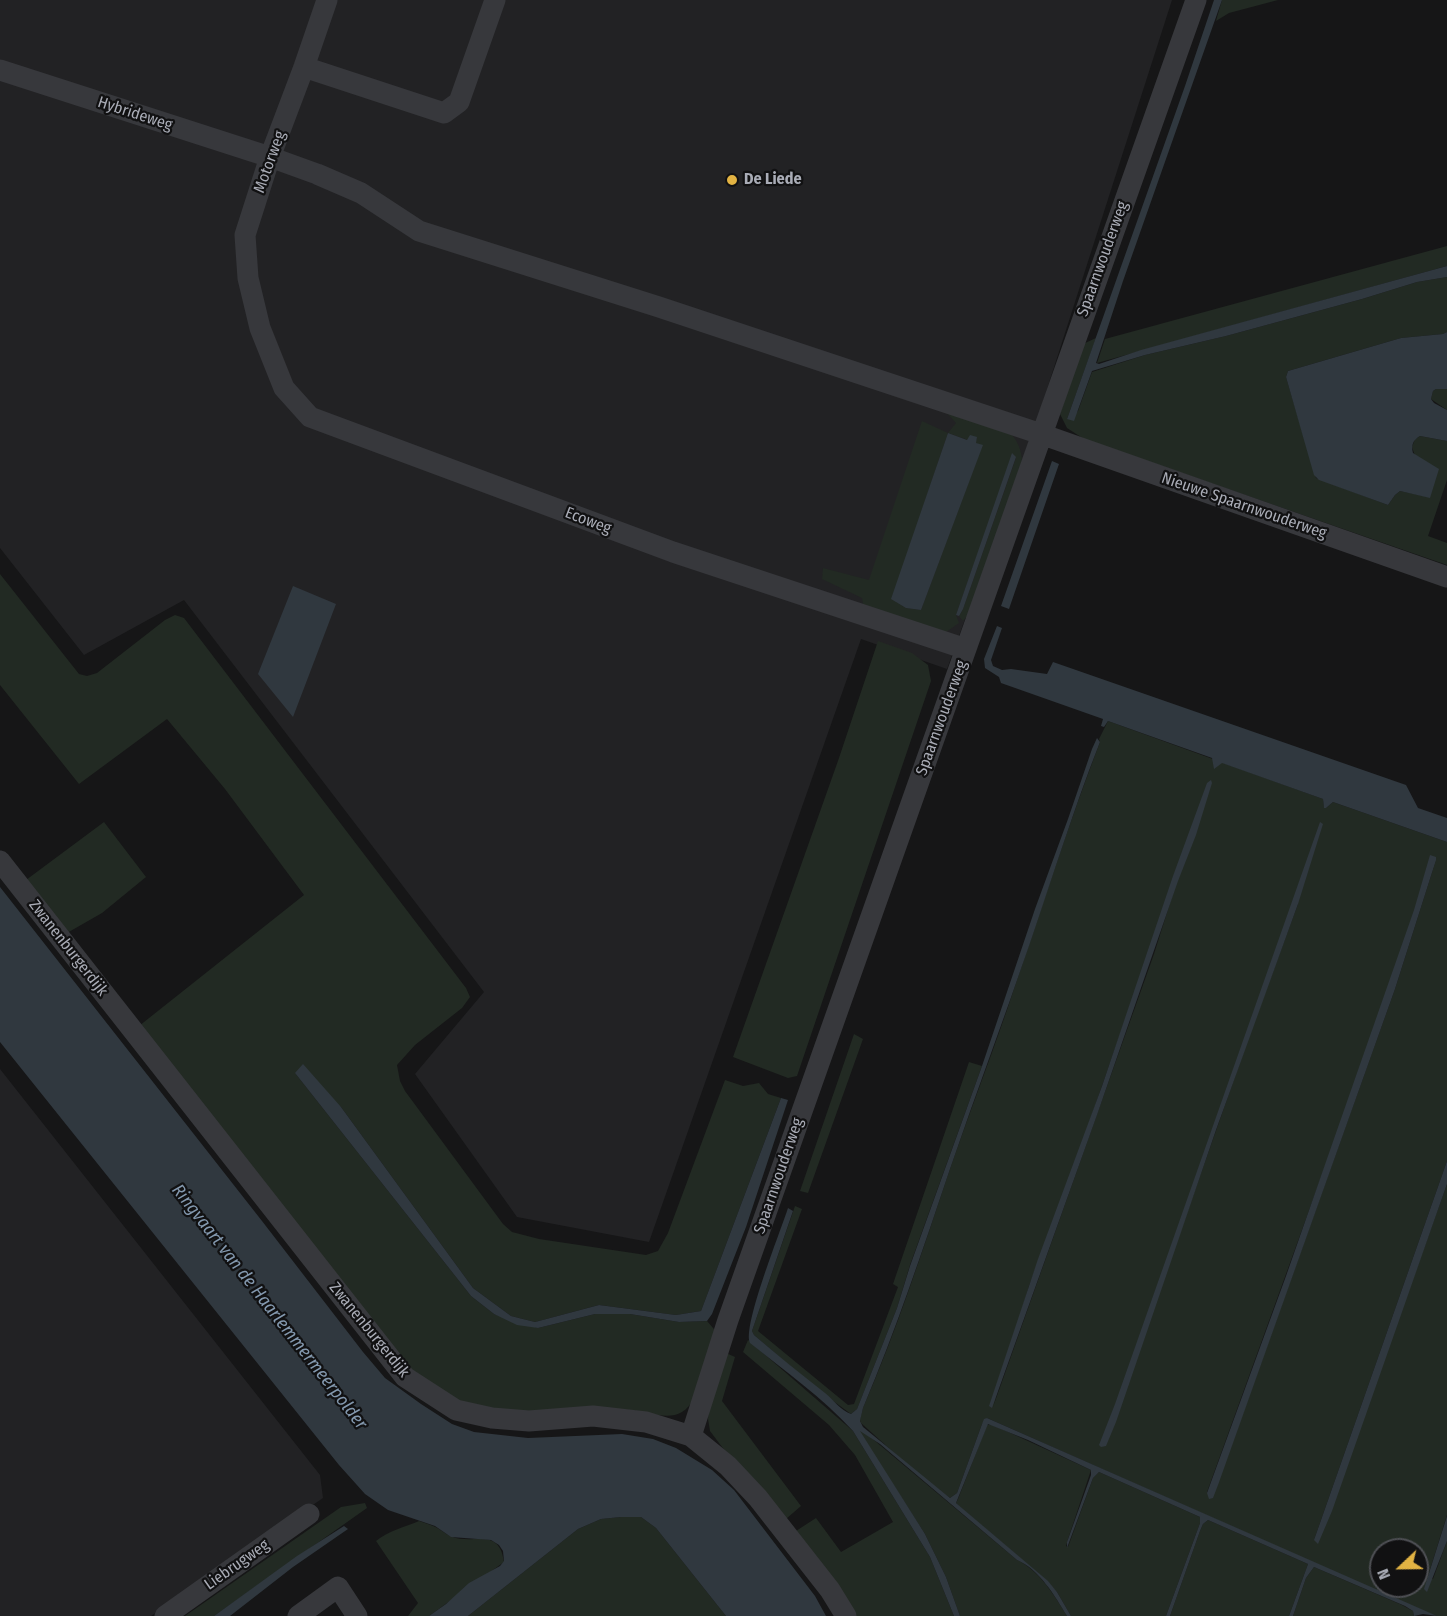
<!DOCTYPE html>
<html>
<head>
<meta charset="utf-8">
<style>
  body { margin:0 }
  #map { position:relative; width:1447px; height:1616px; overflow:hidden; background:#161617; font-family:"Fira Sans Condensed",sans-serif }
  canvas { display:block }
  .north { position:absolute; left:1369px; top:1538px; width:60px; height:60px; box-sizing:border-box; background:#111112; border:2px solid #4e4f54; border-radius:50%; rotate:248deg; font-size:16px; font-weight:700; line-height:24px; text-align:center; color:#a9acb6 }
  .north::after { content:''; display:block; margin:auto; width:21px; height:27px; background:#e2b343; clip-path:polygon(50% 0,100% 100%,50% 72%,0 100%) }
</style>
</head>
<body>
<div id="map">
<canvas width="1447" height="1616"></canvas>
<div class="north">N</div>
</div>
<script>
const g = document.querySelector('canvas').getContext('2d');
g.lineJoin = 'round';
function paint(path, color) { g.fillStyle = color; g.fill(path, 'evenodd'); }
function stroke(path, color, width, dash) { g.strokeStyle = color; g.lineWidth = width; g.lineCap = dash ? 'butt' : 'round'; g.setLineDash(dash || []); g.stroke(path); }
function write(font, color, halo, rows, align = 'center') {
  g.font = font + ' "Fira Sans Condensed",sans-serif'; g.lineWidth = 4.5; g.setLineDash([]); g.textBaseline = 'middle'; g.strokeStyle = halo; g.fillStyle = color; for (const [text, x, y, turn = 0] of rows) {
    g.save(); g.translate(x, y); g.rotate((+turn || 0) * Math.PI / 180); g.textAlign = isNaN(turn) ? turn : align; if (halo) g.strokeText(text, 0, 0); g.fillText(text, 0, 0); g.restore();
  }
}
const built = new Path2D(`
  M0,0H1172L1039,414L947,669L861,639L649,1242L517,1217L415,1074L484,992L184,600L84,655L0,548Z
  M0,1069L320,1475L323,1498L151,1616H0Z`);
const green = new Path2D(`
  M1222,0H1278L1229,13L1216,21Z
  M1447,246V266L1097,363L1105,339Z
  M1447,277V332L1443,334L1401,338L1288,371L1286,377L1316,478L1388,505L1395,495L1400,491L1429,497L1412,447L1415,439L1420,436L1447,441V480L1428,536L1447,543V565L1084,439L1067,428L1060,414L1083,344L1096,338L1067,419L1078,411L1092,372L1145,355L1226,336L1362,299L1417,282Z
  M1436,389H1447V410L1431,399L1433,391Z
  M946,412C958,416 1001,426 1009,432C1017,439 1022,451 1022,461L968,615L963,621L959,616L963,609L1016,458L1013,454L956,615L959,623L946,632L863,604L862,598L822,579L823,568L869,580L922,421L948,433L956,423ZM948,433L968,440L977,438L975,443L982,446L921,610L906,608L892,599Z
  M0,574L79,674L87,676L97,673L165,620L175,615L184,618L466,988L470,997L462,1008L415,1045L397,1065L400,1081L405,1091L503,1224L512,1232L539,1239L646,1255L658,1251L668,1233L725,1080L743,1086L759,1083L768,1094L781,1098L701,1311L676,1315L599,1305L535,1322L511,1316L473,1288L341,1107L295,1073L471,1296L494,1314L538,1328L595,1314H630L679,1322L707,1321L719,1335C711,1356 702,1400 682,1412C667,1421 646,1411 629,1410C576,1405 523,1419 470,1405C448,1399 430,1383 412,1370L139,1026L304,895L225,789L167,719L79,784L0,685Z
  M878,641L912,653L928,665L931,681L797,1076L788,1078L733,1057L839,758Z
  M1108,721L1323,799L1324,807L1326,808L1333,802L1447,842V1161L1314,1540L1348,1460L1447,1184V1515L1428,1576L1433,1579L1447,1541V1616H1437L1423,1611L987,1418L982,1424L957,1493L950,1498L912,1469L861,1423L860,1420L863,1408C897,1330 923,1249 950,1169C971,1108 995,1047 1015,986C1043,904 1069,823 1100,742L1099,739ZM1208,782L1154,954L993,1407L1029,1286L1074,1166ZM1436,860L1395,989L1215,1491L1211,1496L1207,1492ZM1296,896L1298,904L1250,1034L1135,1361ZM1381,1550H1417V1586H1381Z
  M104,822L146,877L102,913L67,933L26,880Z
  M854,1034L863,1039L808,1193L800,1191Z
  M969,1062L982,1066L910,1265L897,1308L865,1389L857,1409L851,1414L814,1387L754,1335L752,1331L795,1206L802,1209L758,1331L848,1405L854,1404L898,1287L893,1284Z
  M748,1340L853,1431L930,1557L954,1616H854L796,1531L816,1518L841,1552L893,1522L855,1455L829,1425L743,1352Z
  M726,1353L735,1357L722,1401L801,1506L786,1519L722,1447L710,1431L708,1419L709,1405Z
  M991,1424L1091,1470L1068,1539L1066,1546L1068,1547L1093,1478L1099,1472L1200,1517V1523L1166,1616H1071L1057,1592L1047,1581L959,1506L956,1503L958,1499L987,1425Z
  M862,1430L1017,1560C1039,1570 1055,1596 1067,1616H960L946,1577L925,1534L859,1432Z
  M365,1503L367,1508L214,1616H185L341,1507Z
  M621,1517H641L656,1528L726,1616H468L578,1529L601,1519Z
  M1208,1520L1308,1564L1289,1616H1170L1200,1531L1203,1524Z
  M419,1521C424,1523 429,1524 433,1526C439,1528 444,1533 450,1536C473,1546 499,1526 504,1562L429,1616H408L418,1603L376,1541C388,1531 405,1527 419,1521Z
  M1314,1567L1402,1605L1413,1611L1414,1616H1293L1306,1578Z`);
const water = new Path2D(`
  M1214,0H1222L1123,281L1096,363L1099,364L1141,350L1447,266V277L1417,282L1362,299L1226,336L1145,355L1092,371L1074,421L1067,419L1185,86Z
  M1447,332V389H1436L1433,391L1431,399L1434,403L1447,410V441L1420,436C1413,440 1411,445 1413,453L1439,469L1430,498L1400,491L1395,495L1388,505L1319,480L1314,475L1286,377L1288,371L1401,338L1443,334Z
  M948,433L967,440L970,435L977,437L976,443L983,445L921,610L906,608L891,599Z
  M1012,453L1016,457L963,609L959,616L956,615Z
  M1052,461L1059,464L1010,606L1009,609L1001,606Z
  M293,586L336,604L293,717L258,674Z
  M997,626L1002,628L991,660L993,666L1002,670L1011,669L1047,674L1053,662L1406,785L1418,808L1447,818V842L1333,802L1326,808H1324L1323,799L1222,763L1214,769L1212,758L1108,721L1104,727L1101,726L1103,719L1001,683L999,677L985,668L984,659Z
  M1097,738L1100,742C1074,808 1053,876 1030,943C1004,1019 976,1093 950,1169C923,1249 896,1330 863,1408L860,1421L863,1427L950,1498L957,1493L982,1424L984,1419L987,1418L1437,1616L1423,1614L1414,1616L1413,1611L1405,1606L1314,1567L1306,1578L1293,1616H1289L1308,1564L1208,1520L1203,1524L1200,1531L1170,1616H1166L1200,1523V1517L1099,1472L1093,1478L1067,1548V1542L1091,1475V1470L1028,1440L988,1424L956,1503L1048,1581L1057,1592L1071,1616H1067C1055,1596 1039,1569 1017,1560L880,1444L860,1431L925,1534L946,1577L960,1616H954L930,1557L853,1431C823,1398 785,1371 750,1343C742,1327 781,1230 788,1208L793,1211L752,1331L754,1335C777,1355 801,1374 825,1393C834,1400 840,1410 851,1414L857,1409L897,1308L910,1266L982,1066L1035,909L1068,819L1092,749Z
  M1211,780L1212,783L1196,835L1178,881L1097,1115L992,1408L989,1406L1038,1259L1102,1086L1173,876L1207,783Z
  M1320,822L1323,824L1298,904L1216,1130L1116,1422L1106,1446L1101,1447L1099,1445L1115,1404Z
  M1430,855L1436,857V860L1395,989L1218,1485L1213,1498L1209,1499L1207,1493L1286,1276L1414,910Z
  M0,887L262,1221L363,1352L385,1378L421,1404L452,1424L474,1432L528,1438L622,1434L653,1439L676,1448L712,1470L734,1490L815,1596L826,1616H726L656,1528L641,1517H621L601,1519L578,1529L468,1616H429L446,1604L469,1583L500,1566L504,1561L503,1551L499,1545L491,1540L451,1537L435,1526L388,1510L365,1494L339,1465L0,1042Z
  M303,1064L341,1107L473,1288L511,1316L535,1322L599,1305L676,1315L701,1311L781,1098L788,1100L746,1227L712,1314L707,1321L679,1322L630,1314H595L538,1328L517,1325L494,1314L471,1296L295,1073Z
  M1447,1161V1184L1332,1511L1318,1544L1314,1540Z
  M1447,1516V1541L1427,1592L1424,1589Z
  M344,1526L348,1529L293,1567L230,1616H214L297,1556Z`);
const minor = new Path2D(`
  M327,0L304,67L270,157L245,235L248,278L260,328L284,388L310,417L673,552L966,649
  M304,67L444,113L459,102L495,0
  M0,70L270,157L317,174L361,193L419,231L659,307L1041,434L1447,577
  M0,861L405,1377L456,1410L492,1418L529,1421L593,1416L646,1422L691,1436L728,1466L758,1498L830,1590L846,1616
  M691,1436L728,1320L1196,0
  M165,1616L309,1514
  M298,1616L338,1587L357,1616`);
const markers = [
  [732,180,6,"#e2b343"]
];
const streetNames = [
  ["Hybrideweg",135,114,18],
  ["Motorweg",270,162,-70],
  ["Spaarnwouderweg",1103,259,-70],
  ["Nieuwe Spaarnwouderweg",1244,506,19],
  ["Ecoweg",588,521,21],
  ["Spaarnwouderweg",942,718,-70],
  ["Zwanenburgerdijk",68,948,52],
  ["Spaarnwouderweg",779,1176,-71],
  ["Zwanenburgerdijk",369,1330,51],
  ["Liebrugweg",237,1565,-35]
];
const poiNames = [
  ["De Liede",744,180]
];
const waterNames = [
  ["Ringvaart van de Haarlemmermeerpolder",269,1307,52]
];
paint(built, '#222224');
paint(green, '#222a23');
paint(water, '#30383f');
stroke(minor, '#37383c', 21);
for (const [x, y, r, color] of markers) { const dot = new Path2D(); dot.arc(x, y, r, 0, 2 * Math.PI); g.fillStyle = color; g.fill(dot); stroke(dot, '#111112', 2); }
write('16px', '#a9acb6', '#111112', streetNames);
write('bold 16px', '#a9acb6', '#111112', poiNames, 'left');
write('italic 18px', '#8398ae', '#111112', waterNames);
</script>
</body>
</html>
